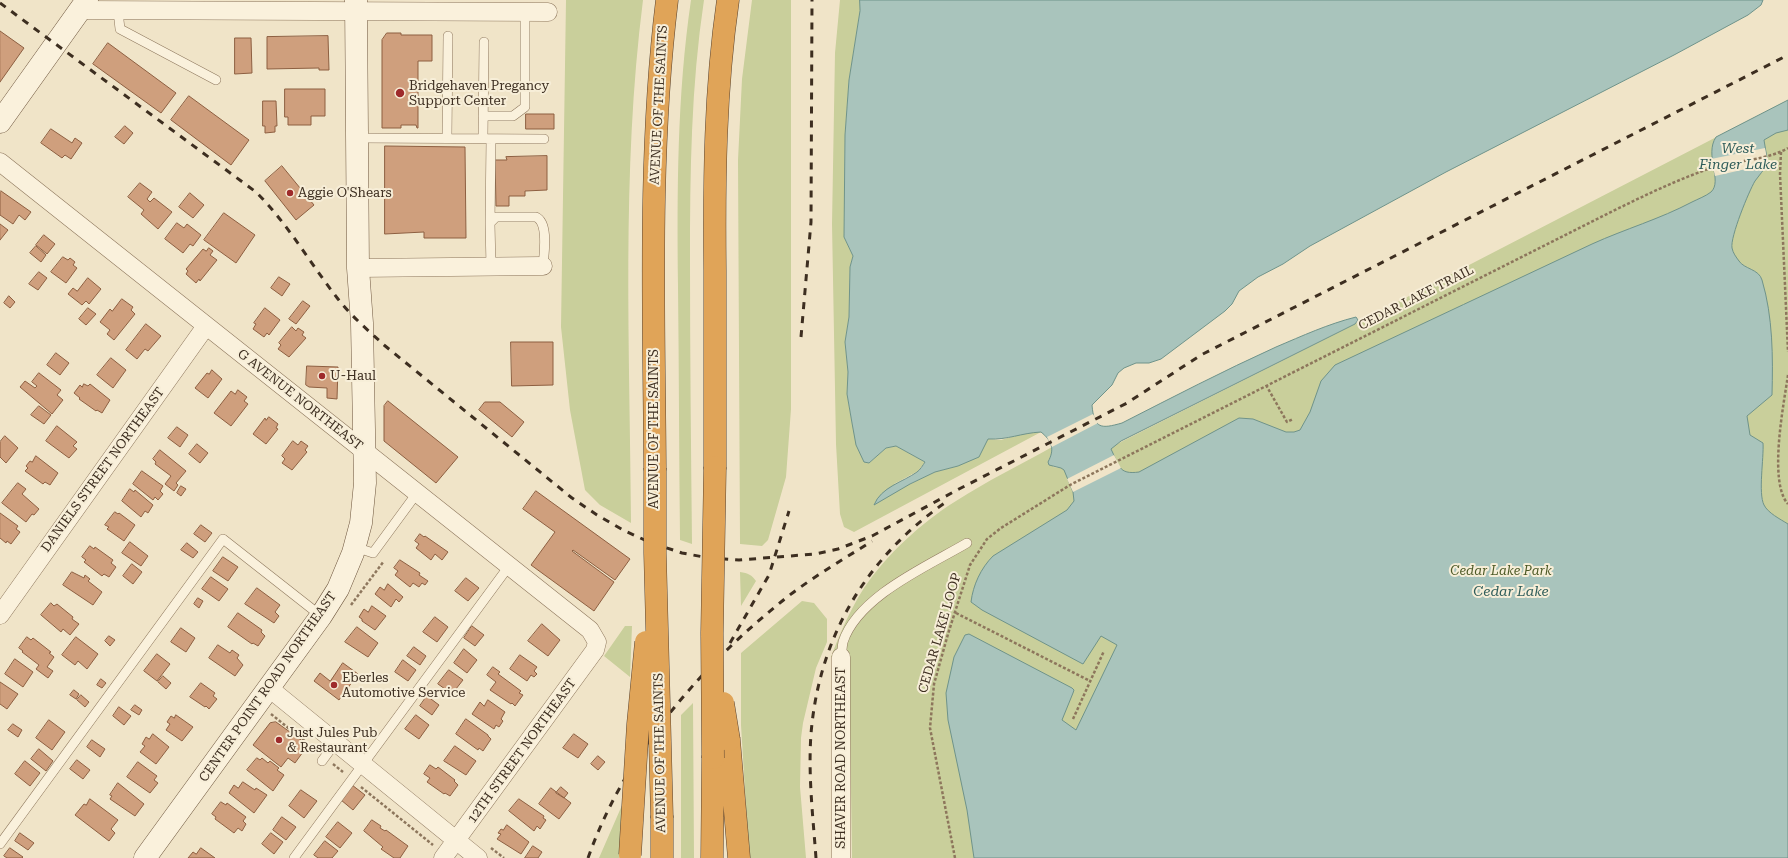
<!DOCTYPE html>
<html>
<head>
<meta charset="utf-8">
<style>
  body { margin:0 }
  canvas { display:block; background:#f0e4c8 }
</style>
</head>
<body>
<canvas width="1788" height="858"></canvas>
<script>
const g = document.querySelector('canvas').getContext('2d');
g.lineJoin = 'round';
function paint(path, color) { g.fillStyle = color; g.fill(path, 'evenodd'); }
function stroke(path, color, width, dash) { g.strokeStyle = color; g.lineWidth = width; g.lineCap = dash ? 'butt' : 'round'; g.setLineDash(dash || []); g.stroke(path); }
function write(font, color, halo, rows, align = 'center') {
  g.font = font + ' "Roboto Serif",serif'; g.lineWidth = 4; g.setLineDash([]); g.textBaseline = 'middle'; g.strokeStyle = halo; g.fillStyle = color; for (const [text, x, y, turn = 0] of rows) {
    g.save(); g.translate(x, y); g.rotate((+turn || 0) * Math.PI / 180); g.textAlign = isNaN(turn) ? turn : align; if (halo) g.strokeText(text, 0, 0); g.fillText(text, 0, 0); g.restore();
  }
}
const green = new Path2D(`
  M566,0H643C621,173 630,349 631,523L600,505L585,490L570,410L561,327Z
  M691,0H704C691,86 690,173 690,260C690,355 691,449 692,544L680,540C679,456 679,371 678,286C677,191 677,95 691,0Z
  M752,0H791V409L786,477L768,540L762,546L740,544L738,160L742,79Z
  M840,0H860V11L849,80L845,135L844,237L853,256L850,267L849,317L845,342L848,372L847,394L852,423L869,463L886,448L896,446L925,462L918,471L894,484H910L935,472L958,466L988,439L1001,440L1028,432H1041L854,532L844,527L840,514L836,444L832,224L835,53Z
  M1788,100V858H852L849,657H831C840,633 850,610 864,588C887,554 922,522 956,501C987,481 1020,465 1052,447L1053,467L1061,468L1113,446L1355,324Z
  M740,572C748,573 752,575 756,581L741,606Z
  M802,601L814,603L827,619V642L816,668L803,723L801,738L800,787L806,858H749L741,725V653Z
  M625,626H632L630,677L604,656Z
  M693,703L694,858H681V715Z
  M623,803L619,858H599Z`);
const water = new Path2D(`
  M860,0H1763L1761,5L1748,15L1674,55L1446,172L1310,246L1283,264L1258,277L1239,291L1232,304L1225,311L1161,359L1149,363H1136L1124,368L1118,373L1112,385L1092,405C1094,429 1101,429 1122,423C1173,397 1223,371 1276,347C1302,336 1328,324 1356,317L1358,320L1355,324L1121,441L1111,449C1119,465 1118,475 1139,472L1239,418L1253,419L1286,432H1294L1300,430L1310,412L1321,381L1335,365C1421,325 1506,284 1592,244C1625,229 1660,219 1692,202C1698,199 1706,196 1711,192C1723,181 1704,155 1716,137L1788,100V130L1776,133L1764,140L1768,164C1764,170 1759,175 1755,181C1749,191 1730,237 1732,248C1733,253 1736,257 1739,261C1744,269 1759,269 1762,280C1773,317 1773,357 1772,395L1747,416L1750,435L1763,443C1764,458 1758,493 1764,505C1768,513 1780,519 1788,524V858H974L967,810L948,720L946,693L954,657L965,635L969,634L1072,688L1074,690L1073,693L1062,720L1076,730L1117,645L1101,636L1083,664L1081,663L982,610L971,602C973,585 981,568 993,556L1067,510L1074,501L1073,492L1064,470L1061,468L1049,465L1048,462C1055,449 1052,441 1041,432C1021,433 1008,440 988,439L979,457L958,466L935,472L910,484L874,505C881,487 903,482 917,472C920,470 923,465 925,462L896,446L886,448L869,463L864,462L856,445L852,423L847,394L848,372L845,342L849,317L850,267L853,256L844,237L845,135L849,80L860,11Z`);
const pier = new Path2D(`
  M1765,148L1768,164L1715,176L1711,159Z
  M1093,414L1098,423L1052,447L1047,437Z
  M1114,455L1121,468L1073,492L1067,479Z`);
const building = new Path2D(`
  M0,31L24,48L0,82Z
  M387,33H401V35H432V61H418V128H417L416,125H401V128H382V40Z
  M328,36L329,70H319V68L267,69V37Z
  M235,38H251L252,73L235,74Z
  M108,43L176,93L161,113L93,64Z
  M285,89H325V116H311V125H288V117H285Z
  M189,96L249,140L231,165L171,120Z
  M263,101H276L277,126H275V132L265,133V126H263Z
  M526,114H554V129H526Z
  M125,126L133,133L124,144L115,137Z
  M51,129L72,143L75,138L82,143L71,159L65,155L62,158L41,143Z
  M385,146L465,147L466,238H424V232L385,234Z
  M547,156V190L525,191V196H509V206H496L495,160H507L506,157Z
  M282,166L314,205L296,220L265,181Z
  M140,183L152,192L147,199L150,202L154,198L172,212L158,229L141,214L144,210L128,197Z
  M1,191L31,212L25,220L19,215L13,224L0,215V192Z
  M190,193L204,205L193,218L179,207Z
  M224,213L255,235L236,263L204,240Z
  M177,223L184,228L187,224L201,235L193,246L190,244L183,253L165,239Z
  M0,224L8,230L0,240Z
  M44,235L55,244L47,254L36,245Z
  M36,246L46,255L41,262L30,253Z
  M209,248L213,251L210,255L217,260L200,281L199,279L196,283L186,274L188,271L186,269L203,249L206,251Z
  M63,257L68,260L70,258L75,262L73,265L77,268L66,283L51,272Z
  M39,272L47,278L38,290L29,284Z
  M279,277L290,284L282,296L271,288Z
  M88,278L101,289L89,304L86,301L82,305L68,294L73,288L77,291Z
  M9,296L15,302L10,308L4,303Z
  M122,299L133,307L131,310L135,314L114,340L107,334L110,330L100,322L110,309L112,311Z
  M303,301L310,306L296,324L289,319Z
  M88,308L96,314L86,325L79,319Z
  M265,308L280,320L269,335L267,333L264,337L253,329L256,324L254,323Z
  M146,324L161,336L148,351L145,349L137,359L126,350Z
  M292,327L296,331L298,328L304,332L302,335L306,338L289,357L278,349L281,345L279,343Z
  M511,342H553V385L512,386Z
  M56,353L69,363L60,375L47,365Z
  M111,358L126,370L113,388L97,375Z
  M307,366L338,367L337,399L327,398V388L309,387L306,385Z
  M212,370L222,379L208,398L195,388L207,373L209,374Z
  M39,373L61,390L57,395L63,400L52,414L20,387L25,381L35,388L37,386L32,382Z
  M84,384L88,386L90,384L110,400L102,413L97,410L96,411L79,399L80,398L74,393L80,385L82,387Z
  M238,390L247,397L244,401L248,404L231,426L214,413L231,391L235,394Z
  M388,401L458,457L436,483L384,441V406Z
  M485,402H500L524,422L512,437L479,410Z
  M39,406L51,415L44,424L31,415Z
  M269,417L278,424L276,428L278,429L266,444L253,434L265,418L266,420Z
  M57,426L77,442L73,446L77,449L69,458L46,441Z
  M177,427L188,435L180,447L168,438Z
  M5,436L18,448L6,463L0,457V442Z
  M293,441L298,445L301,441L308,446L305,450L307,452L292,470L282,463L285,459L282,456Z
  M197,444L208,453L200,463L189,454Z
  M160,450L186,471L176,483L178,485L174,491L165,484L171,476L155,464L156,462L153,459Z
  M36,456L58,473L50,485L45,482L43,484L25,471L28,468L26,466L30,461L32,462Z
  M142,471L163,486L160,491L163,494L158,500L155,497L153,500L133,484Z
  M18,483L26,489L22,494L39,509L34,515L32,514L26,522L2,503Z
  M181,486L186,489L181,496L177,493Z
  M130,489L134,492L135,490L153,505L148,513L145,511L141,517L122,501Z
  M536,491L630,559L615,580L573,550L572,551L614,582L594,611L531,565L555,532L523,509Z
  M115,512L118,514L119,513L135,525L124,541L107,529L109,527L105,525Z
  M0,513L18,526L16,529L20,532L11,544L7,541L6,543L0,538Z
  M201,525L212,533L205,542L194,534Z
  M420,534L424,537L425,536L448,552L442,560L435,554L431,560L416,548L419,544L415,541Z
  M130,542L148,556L141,566L122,553Z
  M187,543L198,552L193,558L181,550Z
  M90,546L94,549L95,547L113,560L111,563L116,567L109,577L104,574L102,576L84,562L86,560L82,557Z
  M223,557L238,567L228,581L213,571Z
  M400,560L420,573L419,575L428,581L425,585L422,583L419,587L413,583L410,587L395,575L398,571L394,568Z
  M132,564L142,572L133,584L123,576Z
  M72,572L84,578L85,575L90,579L88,581L102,592L93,605L63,585Z
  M211,577L228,589L219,601L202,589Z
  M466,578L479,588L468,601L455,591Z
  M388,584L403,597L399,602L396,599L391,607L375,594L380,587L384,590Z
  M257,588L280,605L275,612L279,616L274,623L245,604Z
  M198,598L203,601L199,608L194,604Z
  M51,603L54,606L57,604L73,617L72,619L79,624L70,635L63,629L61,632L41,615Z
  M372,606L386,616L375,630L362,621V619L359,617L364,609L368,612Z
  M238,613L262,630L261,632L265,636L258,646L253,643L252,644L228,627Z
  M435,617L448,627L437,642L423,632Z
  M542,624L560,640L548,656L528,641Z
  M472,626L484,635L475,646L464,638Z
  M357,627L378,643L368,657L345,642Z
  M181,628L195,638L186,652L171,642Z
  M109,636L115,640L110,646L105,641Z
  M27,637L31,640L33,638L51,652L49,653L54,657L47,667L53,671L48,678L36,669L39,665L22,652L23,651L19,648Z
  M76,637L98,654L87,669L78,661L75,665L62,655Z
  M218,645L230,653L232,650L239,655L237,658L243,665L235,676L209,658Z
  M414,647L426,656L420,665L407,656Z
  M464,649L477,660L467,673L454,663Z
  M157,654L170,664L157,681L144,671Z
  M520,655L537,667L534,671L537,674L534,677L531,675L527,681L510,669Z
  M15,659L33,672L23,687L5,674Z
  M403,660L416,670L408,681L395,672Z
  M343,663L358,674L339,700L314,681L320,673L330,681Z
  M493,667L500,672L498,674L521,691L519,693L523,695L515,706L512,703L511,704L490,690L496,682L487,675Z
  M449,670L463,680L452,694L438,684Z
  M163,676L171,683L166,689L158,682Z
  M101,679L106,683L102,688L97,685Z
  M0,682L18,694L7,709L0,704Z
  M201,683L215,693L213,696L217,699L209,709L206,706L205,707L190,697Z
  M74,690L79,694L76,699L70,695Z
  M81,695L89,702L85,707L77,700Z
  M427,696L439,705L432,715L420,706Z
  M488,700L505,712L501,719L503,721L499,727L496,725L494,729L472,714L480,702L484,706Z
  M135,705L142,710L139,715L131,710Z
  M119,707L131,716L124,725L113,716Z
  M176,715L193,727L182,741L166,730L170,724L167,722L171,716L174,718Z
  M416,715L429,725L419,739L405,729Z
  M466,719L488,735V736L491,739L483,751L479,748L478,750L456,734Z
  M49,720L65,732L52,750L36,738Z
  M276,722L308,745L295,763L288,758L281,767L253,745L270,723Z
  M13,724L22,730L18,737L8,730Z
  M153,734L169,747L156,764L140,752L145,746L142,744L146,737L149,739Z
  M574,734L588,744L578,758L563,748Z
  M92,740L105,749L100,757L87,747Z
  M455,746L476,761L466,775L444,761Z
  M39,749L53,761L46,771L31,759Z
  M598,756L605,762L598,770L591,764Z
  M257,758L260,760L262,758L268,763L270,761L279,768L277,770L284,775L273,791L247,770Z
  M77,760L90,770L83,779L70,769Z
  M25,761L40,773L30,786L15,774Z
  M138,762L157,776L154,780L158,783L150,793L127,777Z
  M430,765L436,769L438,767L455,780L454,781L458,785L450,796L445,793L444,794L427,782L430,778L424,774Z
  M243,782L255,790L256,788L267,795L254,813L229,793L234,785L238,788Z
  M118,783L144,804L135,816L110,799L112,796L110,795Z
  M352,785L365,795L353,810L341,800Z
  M561,787L568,793L564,798L556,793Z
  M551,788L571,803L559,819L539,804Z
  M301,790L317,801L304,818L289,806Z
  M90,799L118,820L111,829L115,833L109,841L75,815L84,804L86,805Z
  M519,799L544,816L543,818L546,820L540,829L537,826L534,831L509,811Z
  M221,802L226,805L227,803L246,817L243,821L246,824L242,831L238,828L234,833L215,819L216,817L212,814Z
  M282,817L296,827L286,840L273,830Z
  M372,820L381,826L380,828L385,831L386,830L408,846L400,858H394L381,849L383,847L364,831Z
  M338,822L352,833L340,848L326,837Z
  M507,825L529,842L521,854L497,839L501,834L498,833L501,829L503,830Z
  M20,833L34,843L28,850L15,841Z
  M271,833L283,842L274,854L262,844Z
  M325,841L338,851L332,858H318L314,855Z
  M533,846L542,852L538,858H525Z
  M10,848L23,857L22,858H7L4,856Z
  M201,848L215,858H188L193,852L196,854Z`);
const path = new Path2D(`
  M1781,152L1780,174L1788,352
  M1788,375C1784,403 1768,482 1788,504
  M1266,385L1287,422L1293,419
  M351,605L384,561
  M956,613L1090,681
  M271,714L317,751
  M1073,719L1104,651
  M333,764L343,772
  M361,787L433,845
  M491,848L504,858
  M955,858L930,728L934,684L948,634L970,565L987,539L1001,528L1070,485L1595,220C1633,201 1671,182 1711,168C1736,160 1765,161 1788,148`);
const lane = new Path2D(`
  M118,11L120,29L216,80
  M483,116H513L525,107V12
  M357,138L544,139
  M447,138L448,36
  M483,138L484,42
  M490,223L491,139
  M491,267L490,223L496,217H536C549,223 544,254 543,266
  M355,547L373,553L417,493
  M841,657C842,652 842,647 843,642C858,596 928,566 967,543
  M322,761L336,742
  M0,844L223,539L321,616
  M294,858L509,566`);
const street = new Path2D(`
  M80,10L548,12
  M0,162L590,630L597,642L595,650L443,858
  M358,268L543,266
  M0,615L206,326
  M269,688L478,858
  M841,858V657`);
const secondary = new Path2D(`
  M0,122L87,0
  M145,858L321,616L338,589L353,553L361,523L365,483L362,323L358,268L356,0`);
const highway = new Path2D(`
  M715,467C715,401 715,336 715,270C714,179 715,90 728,0
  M655,468C654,312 648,155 667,0
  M729,740L739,858
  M662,858V818
  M712,858L713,758`);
const rail = new Path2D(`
  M0,3L256,192C288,224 310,263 338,299C351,316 369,331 384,345L572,498L597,515L623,530L649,542L682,553L709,558L739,560L815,554L838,549L872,536L959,489L1127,403L1201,355L1788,55
  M801,337L811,222L812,0
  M730,643L769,575L789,511
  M588,858C624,756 698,669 781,602C809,579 841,561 872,541
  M816,858C813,817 808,775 811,734C819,635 868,555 949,500`);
const highwayBridge = new Path2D(`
  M655,468V553L662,818
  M723,703L729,740
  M713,758L712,633L715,467
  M630,855L638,724L646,642`);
const markers = [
  [400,93,5,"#9e2a2b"],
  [290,193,4,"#9e2a2b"],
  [322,376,4,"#9e2a2b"],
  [334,685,4,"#9e2a2b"],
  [279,740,4,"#9e2a2b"]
];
const poiNames = [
  ["Bridgehaven Pregancy",409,86],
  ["Support Center",409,101],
  ["Aggie O'Shears",298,193],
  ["U-Haul",330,376],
  ["Eberles",342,678],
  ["Automotive Service",342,693],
  ["Just Jules Pub",287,733],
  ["& Restaurant",287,748]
];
const streetNames = [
  ["AVENUE OF THE SAINTS",659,105,-87],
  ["CEDAR LAKE TRAIL",1416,298,-27],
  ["G AVENUE NORTHEAST",300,400,38],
  ["AVENUE OF THE SAINTS",654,429,-90],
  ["DANIELS STREET NORTHEAST",103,470,-54],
  ["CEDAR LAKE LOOP",940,633,-74],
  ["CENTER POINT ROAD NORTHEAST",268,687,-55],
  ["12TH STREET NORTHEAST",522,751,-54],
  ["AVENUE OF THE SAINTS",660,753,-91],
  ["SHAVER ROAD NORTHEAST",841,758,-90]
];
const parkNames = [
  ["Cedar Lake Park",1501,571]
];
const waterNames = [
  ["West",1738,149],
  ["Finger Lake",1738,165],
  ["Cedar Lake",1511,592]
];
paint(green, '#c9cf9b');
paint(water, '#a9c4bc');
stroke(water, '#6f938a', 1);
paint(pier, '#f0e4c8');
paint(building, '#cf9f7d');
stroke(building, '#8d5f41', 1);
stroke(lane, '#8d765c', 10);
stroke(street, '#8d765c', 19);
stroke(secondary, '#6f573f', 23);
stroke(highway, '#5b4430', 23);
stroke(path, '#8d765c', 2.5, [3, 2]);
stroke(lane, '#faf1dc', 9);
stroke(street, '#faf1dc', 18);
stroke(secondary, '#faf1dc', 22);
stroke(highway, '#e0a458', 22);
stroke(rail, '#3d2e20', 3, [7, 7]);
stroke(highwayBridge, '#5b4430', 23, []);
stroke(highwayBridge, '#e0a458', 22);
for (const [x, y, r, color] of markers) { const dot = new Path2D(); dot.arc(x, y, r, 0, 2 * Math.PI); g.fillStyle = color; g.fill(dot); stroke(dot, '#f7eed8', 1.5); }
write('13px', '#3d2e20', '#f7eed8', poiNames, 'left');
write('13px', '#3d2e20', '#f7eed8', streetNames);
write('italic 13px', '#4d5a26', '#f7eed8', parkNames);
write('italic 14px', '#2f5d5a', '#f7eed8', waterNames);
</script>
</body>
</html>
